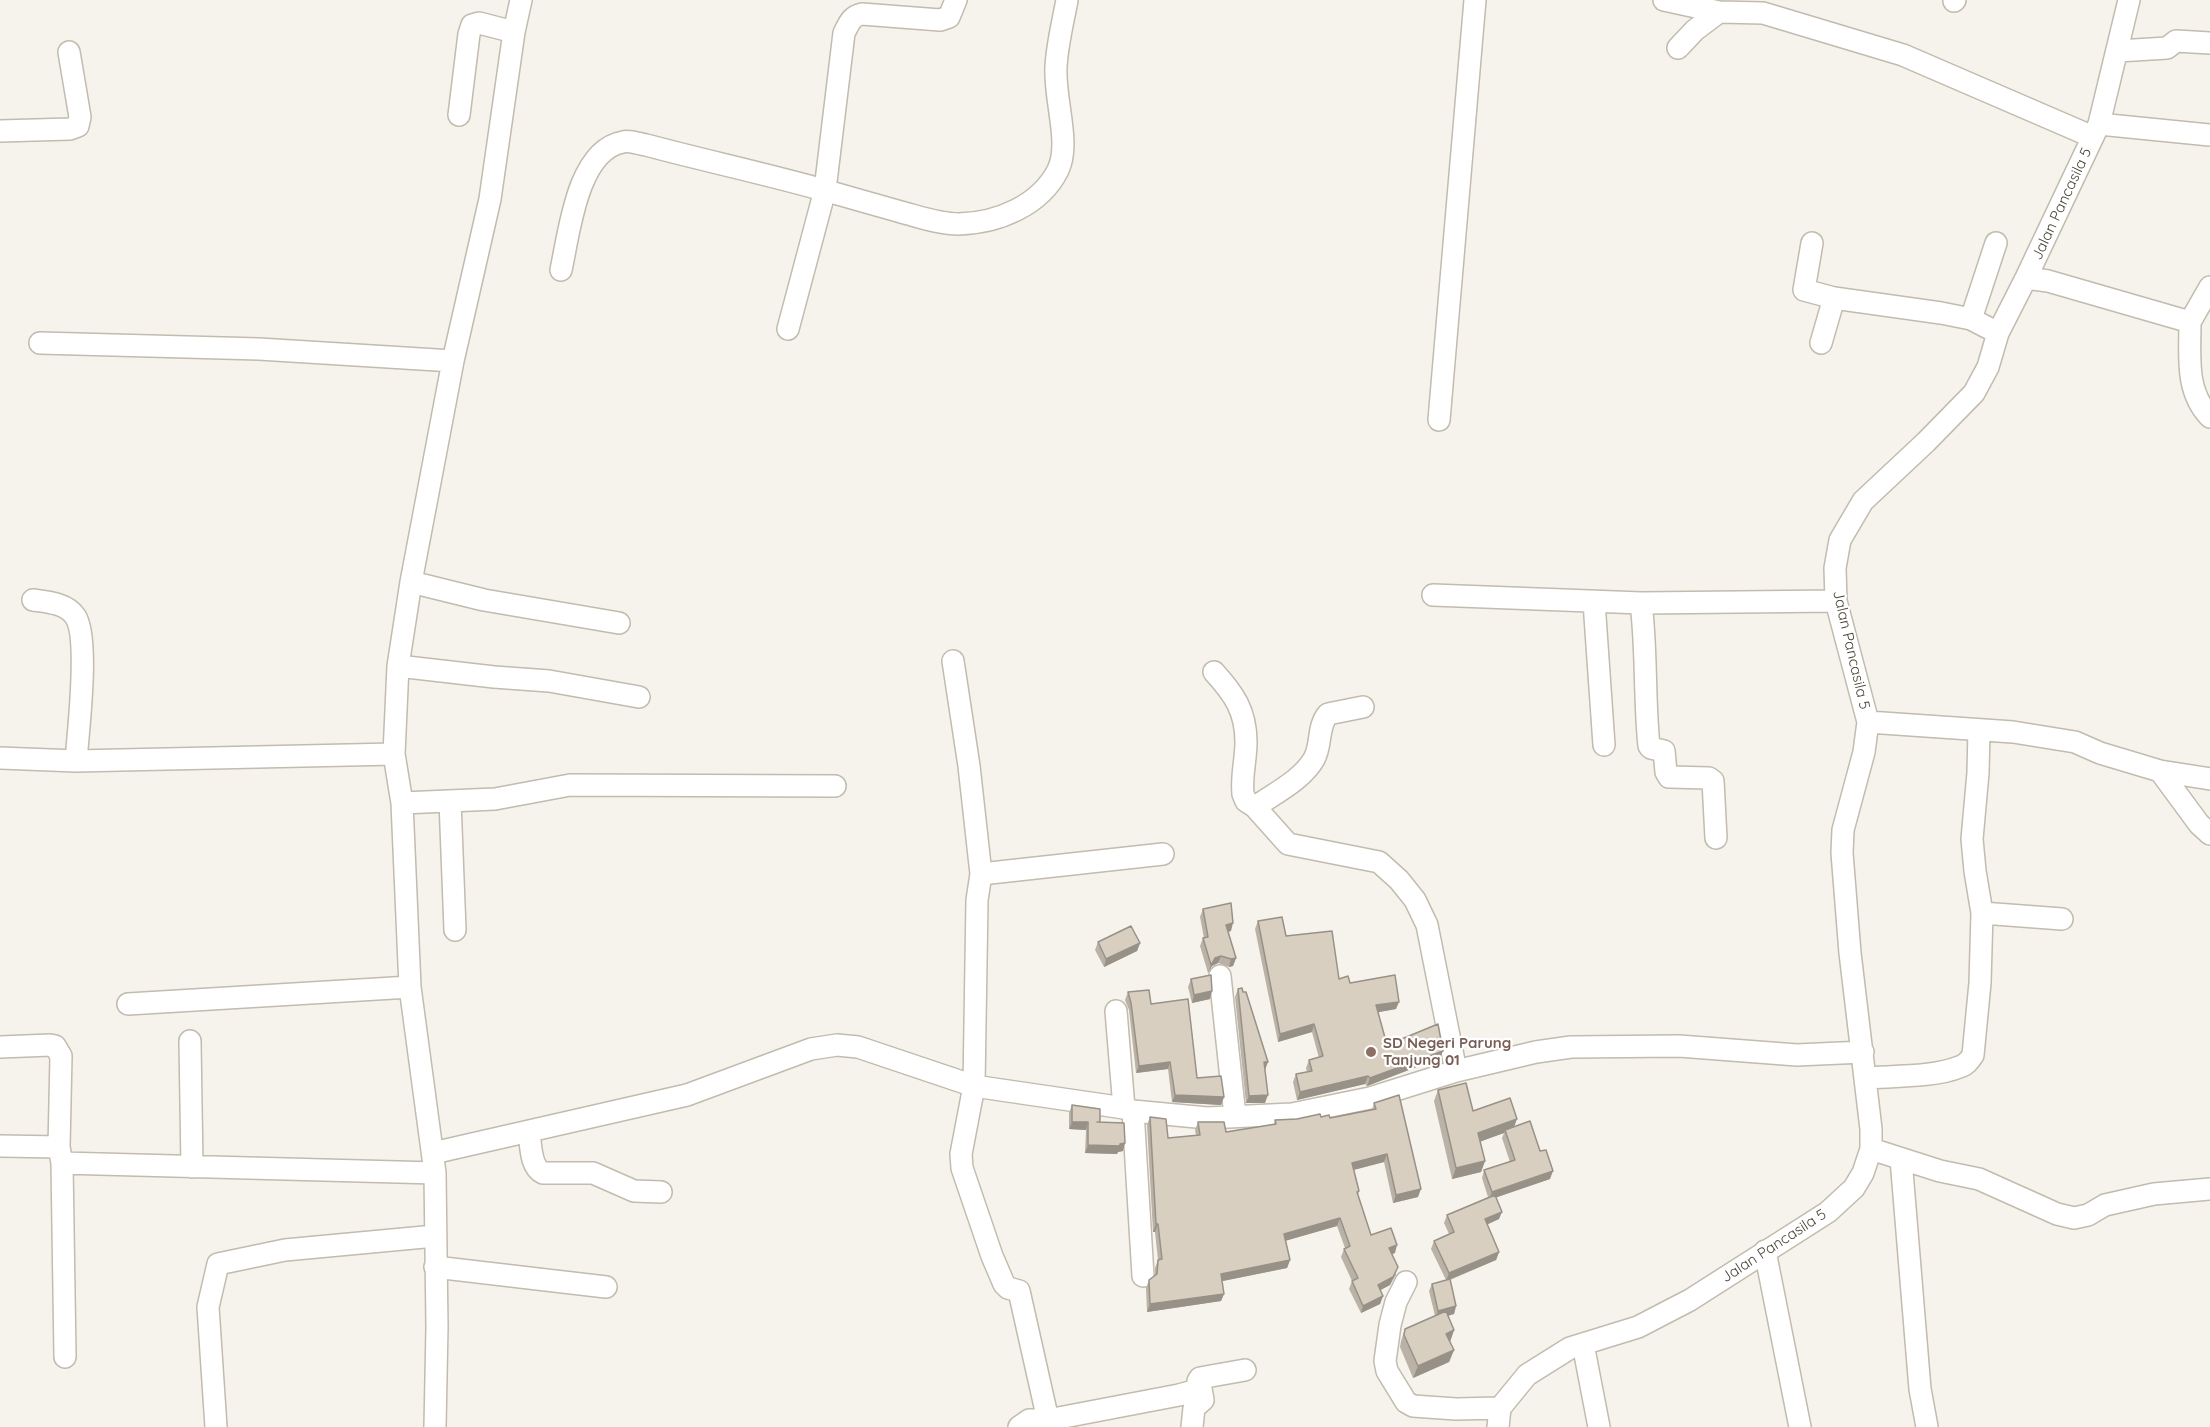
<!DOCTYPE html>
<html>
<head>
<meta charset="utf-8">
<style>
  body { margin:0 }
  canvas { display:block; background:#f6f3ec }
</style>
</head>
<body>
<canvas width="2210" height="1427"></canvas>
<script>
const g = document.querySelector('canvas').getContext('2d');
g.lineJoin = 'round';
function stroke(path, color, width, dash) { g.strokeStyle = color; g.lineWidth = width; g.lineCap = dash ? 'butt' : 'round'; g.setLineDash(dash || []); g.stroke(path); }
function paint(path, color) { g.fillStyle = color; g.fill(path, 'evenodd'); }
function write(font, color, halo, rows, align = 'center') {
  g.font = font + ' Quicksand,sans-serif'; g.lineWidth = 4.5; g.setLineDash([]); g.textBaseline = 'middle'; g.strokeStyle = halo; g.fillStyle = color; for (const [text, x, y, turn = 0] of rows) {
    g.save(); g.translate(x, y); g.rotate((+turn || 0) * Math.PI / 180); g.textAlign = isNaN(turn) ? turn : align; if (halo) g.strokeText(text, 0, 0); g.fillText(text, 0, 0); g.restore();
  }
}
const minor = new Path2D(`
  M1664,0L1719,12L1763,13L1903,55L2093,137
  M1954,1L1955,0
  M1678,48L1695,30L1719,12
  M2118,51L2167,48L2176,41L2210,43
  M459,115L469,34L472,25L479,23L514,32
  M2099,124L2210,135
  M0,131L70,129L78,126L80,117L69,52
  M1812,243L1804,290L1834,298
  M561,270C569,234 577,150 623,142C630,140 639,144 646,145C706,161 767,174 827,191C852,198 876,205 901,212C920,217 939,224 959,224C997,223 1040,206 1058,170C1071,143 1054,99 1056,67C1057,45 1063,22 1067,0
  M2026,278L2048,281L2190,322L2210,287
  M1971,319L1996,243
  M2190,322C2190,356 2185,391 2210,417
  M788,329L825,190L844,33C849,24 851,16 862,14L940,20L949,17L956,0
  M40,343L259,349L453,361
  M1821,343L1834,298L1941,313L1971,319L1998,333
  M1439,420L1475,0
  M411,582L484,600L619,623
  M1433,595L1641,603L1836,601
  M33,600C47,602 66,603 75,616C90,637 78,732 76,761
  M1594,602L1604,745
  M1641,603C1647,651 1644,698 1649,746L1651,748L1664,751L1666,772L1669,777L1709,778L1713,781L1716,838
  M953,661L969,766L981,874L977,900L974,1086L961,1154L962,1168L992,1256L1004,1284L1008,1288L1019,1291L1048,1420
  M398,666L494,677L549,681L639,697
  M1214,672C1234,694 1246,711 1246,742C1246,760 1241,777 1243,794L1246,801L1255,807C1275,793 1302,780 1314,759C1322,745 1317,727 1328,714L1363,707
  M1868,722L2013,732L2075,742L2100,753L2160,771L2199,824L2210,834
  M1979,730L1978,773L1972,839L1975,871L1982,913L2062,919
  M394,754L402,803L410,987L435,1173L437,1327L435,1427
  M0,758L76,761L394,754L398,666L411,582L453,361L490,199L514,32L521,0
  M2160,771L2210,779
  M450,801L455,930
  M402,803L495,799L570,785L835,786
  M1255,807L1288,844L1379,862L1399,880L1415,900L1427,925L1456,1071
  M981,874L1163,854
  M1220,976L1235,1116
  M128,1004L410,987
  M1116,1011L1124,1108
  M190,1041L192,1167
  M0,1047L50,1045L55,1046L61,1056L59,1147L62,1163L65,1357
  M1866,1078C1893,1076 1936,1077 1959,1067C1966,1065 1969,1061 1973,1055L1980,983L1982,913
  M1133,1111L1143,1276
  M529,1132C531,1145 530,1167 543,1173H593L634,1191L661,1192
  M0,1146L59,1147
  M1871,1149L1940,1171L1979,1179L2057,1214L2074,1218L2088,1215L2105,1205L2154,1194L2210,1189
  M433,1153L687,1095L811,1049L837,1045L858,1047L974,1086L1124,1108L1133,1111L1207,1118L1292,1114L1370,1098L1456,1071L1536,1052L1571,1047L1679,1046L1797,1055L1863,1052
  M1901,1159L1920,1389L1927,1427
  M62,1163L435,1173
  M1765,1251L1800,1427
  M435,1267L606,1287
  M1406,1282L1396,1302L1390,1325L1385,1361L1387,1371L1406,1402L1413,1406L1456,1409L1500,1408
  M1583,1344L1599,1427
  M216,1427L208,1307L218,1264L285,1250L435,1236
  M1019,1427L1029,1420H1048L1179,1395L1201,1389L1198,1381L1200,1378L1245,1370
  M1192,1427L1194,1408L1203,1400L1201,1389
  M1498,1427L1500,1408L1527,1375L1570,1348L1638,1327L1690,1300L1828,1212L1854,1188L1863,1173L1871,1149V1129L1850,953L1842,853L1843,830L1864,752L1868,722L1836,601L1835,568L1840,540L1863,501L1926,442L1974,393L1988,367L1998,333L2026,278L2099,124L2129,0`);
const wall = new Path2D(`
  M1203,909L1231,931L1228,932L1236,958L1233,966L1229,967L1218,963L1212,966L1208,973L1200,946L1203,938H1204L1200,917Z
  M1258,921L1286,936L1339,979L1350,983L1396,1009L1378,1012L1387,1045L1440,1058L1367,1086L1365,1084L1297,1100L1293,1082L1296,1074L1307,1072L1306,1068L1309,1060L1319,1058L1312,1032L1278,1042L1255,929Z
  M1098,942L1140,943L1137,951L1104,967L1095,950Z
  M1191,979L1210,999L1192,1003L1188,987Z
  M1238,989L1243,992L1264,1070L1265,1103H1246L1235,997Z
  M1128,992L1151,1004L1197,1078L1224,1097L1221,1105L1172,1102L1168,1069L1136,1073L1129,1010L1125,1000Z
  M1438,1090L1473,1111L1514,1127L1540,1151L1550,1179L1496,1197L1499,1219L1487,1224L1499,1252L1496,1260L1450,1280L1456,1306L1454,1314L1448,1316L1454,1330L1450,1342L1454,1350L1449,1362L1413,1378L1400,1347L1401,1341L1405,1329L1435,1316L1429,1291L1432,1284L1446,1280L1431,1249L1434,1241L1449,1234L1444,1223L1447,1215L1488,1197L1482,1178L1484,1170L1510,1162L1502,1138L1504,1133L1480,1141L1485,1161L1481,1172L1452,1179L1434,1101Z
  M1374,1103L1418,1197L1393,1203L1384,1162L1354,1170L1359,1191L1358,1195L1371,1235L1395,1253L1392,1254L1396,1275L1390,1285L1380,1290L1383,1296L1380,1304L1361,1313L1349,1289L1352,1281L1341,1257L1344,1249L1345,1248L1337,1226L1285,1241L1290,1260L1287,1268L1222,1281L1224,1294L1221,1301L1147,1312L1146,1288L1149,1280L1155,1276V1268L1158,1260L1155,1232H1153L1147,1125L1150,1117L1168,1138L1196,1135L1195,1130L1198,1122L1226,1132L1274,1124L1275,1120L1321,1117L1330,1118L1372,1110Z
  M1072,1105L1100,1122L1123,1151L1118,1152L1117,1154L1085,1153L1086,1130L1069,1129V1113Z`);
const shadedWall = new Path2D(`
  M1233,923L1231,931L1223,933L1226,925Z
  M1140,943L1137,951L1104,967L1106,959Z
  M1221,956L1218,963L1212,966L1208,973L1211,965L1215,958Z
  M1236,958L1233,966L1229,967L1231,959Z
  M1212,991L1210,999L1192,1003L1194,995Z
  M1399,1002L1396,1009L1374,1013L1376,1005Z
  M1314,1024L1312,1032L1278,1042L1280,1034Z
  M1443,1051L1440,1058L1367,1086L1370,1078Z
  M1170,1062L1168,1069L1136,1073L1139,1066Z
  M1264,1062H1268L1265,1070Z
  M1368,1076L1365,1084L1297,1100L1300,1092Z
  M1175,1095L1224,1097L1221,1105L1172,1102Z
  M1268,1095L1265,1103H1246L1249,1096Z
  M1517,1119L1513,1130H1505L1504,1133L1474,1144L1478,1133Z
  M1072,1122H1088L1086,1130L1069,1129Z
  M1125,1143L1123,1151L1118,1152L1117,1154L1085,1153L1088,1145Z
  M1387,1154L1384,1162L1349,1171L1352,1163Z
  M1485,1161L1481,1172L1452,1179L1456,1168Z
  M1553,1171L1550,1179L1489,1200L1492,1192Z
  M1421,1189L1418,1197L1393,1203L1396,1195Z
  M1502,1212L1499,1219L1482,1227L1485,1219Z
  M1340,1218L1337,1226L1281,1242L1284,1234Z
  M1156,1224H1158L1155,1232H1153Z
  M1397,1245L1395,1253L1386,1256L1389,1248Z
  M1499,1252L1496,1260L1446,1281L1449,1273Z
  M1290,1260L1287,1268L1218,1282L1221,1274Z
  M1398,1267L1390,1285L1375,1293L1378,1285Z
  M1224,1294L1221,1301L1147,1312L1150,1304Z
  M1383,1296L1380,1304L1361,1313L1363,1306Z
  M1456,1306L1454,1314L1435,1319L1438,1311Z
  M1454,1330L1450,1342L1446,1334Z
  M1454,1350L1449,1362L1413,1378L1418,1366Z`);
const building = new Path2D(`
  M1231,903L1233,923L1226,925L1236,958L1231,959L1221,956L1215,958L1211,965L1203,938L1208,937L1203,909Z
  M1282,917L1286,936L1332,931L1339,979L1348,976L1350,983L1395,975L1399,1002L1376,1005L1387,1045L1438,1024L1443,1051L1370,1078L1368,1076L1300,1092L1296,1074L1312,1071L1309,1060L1323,1056L1314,1024L1280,1034L1258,921Z
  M1131,926L1140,943L1106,959L1098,942Z
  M1211,975L1212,991L1194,995L1191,979Z
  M1242,988L1243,992H1246L1268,1062H1264L1268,1095L1249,1096L1238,989Z
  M1149,990L1151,1004L1188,999L1197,1078L1221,1076L1224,1097L1175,1095L1170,1062L1139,1066L1131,1003L1128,992Z
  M1466,1083L1473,1111L1510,1098L1517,1119L1478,1133L1485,1161L1456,1168L1438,1090Z
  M1399,1095L1421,1189L1396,1195L1387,1154L1352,1163L1359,1191L1357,1192L1371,1235L1391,1228L1397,1245L1389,1248L1398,1267L1393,1277L1378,1285L1383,1296L1363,1306L1352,1281L1358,1278L1344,1249L1350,1246L1340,1218L1284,1234L1290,1260L1221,1274L1224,1294L1150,1304L1149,1280L1157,1274L1158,1260L1162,1259L1158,1224H1156L1150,1117L1166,1119L1168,1138L1200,1135L1198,1122H1224L1226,1132L1276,1124L1275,1120L1297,1119L1320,1114L1321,1117L1329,1115L1330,1118L1376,1109L1374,1103Z
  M1072,1105L1100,1109V1122H1097L1124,1123L1125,1143L1120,1144V1146L1088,1145V1122H1072Z
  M1530,1121L1540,1151L1546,1150L1553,1171L1492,1192L1484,1170L1515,1160L1505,1130Z
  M1495,1195L1502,1212L1485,1219L1499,1252L1449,1273L1434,1241L1454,1232L1447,1215Z
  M1450,1279L1456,1306L1438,1311L1432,1284Z
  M1446,1311L1454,1330L1446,1334L1454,1350L1418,1366L1404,1335L1405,1329Z`);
const markers = [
  [1371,1052,6,"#8d6e63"]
];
const streetNames = [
  ["Jalan Pancasila 5",2062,204,-65],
  ["Jalan Pancasila 5",1851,650,77],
  ["Jalan Pancasila 5",1774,1246,-33]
];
const educationNames = [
  ["SD Negeri Parung",1383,1043],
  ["Tanjung 01",1383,1060]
];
stroke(minor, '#c2bbae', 24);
stroke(minor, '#fff', 21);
paint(wall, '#bab2a6');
paint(shadedWall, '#979187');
paint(building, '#d8cfc1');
stroke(building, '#979187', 1.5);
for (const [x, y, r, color] of markers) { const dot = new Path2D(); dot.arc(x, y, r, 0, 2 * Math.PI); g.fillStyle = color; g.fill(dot); stroke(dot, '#fff', 2); }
write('15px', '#4b4439', '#fff', streetNames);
write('bold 15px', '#785e54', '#fff', educationNames, 'left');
</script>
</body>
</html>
